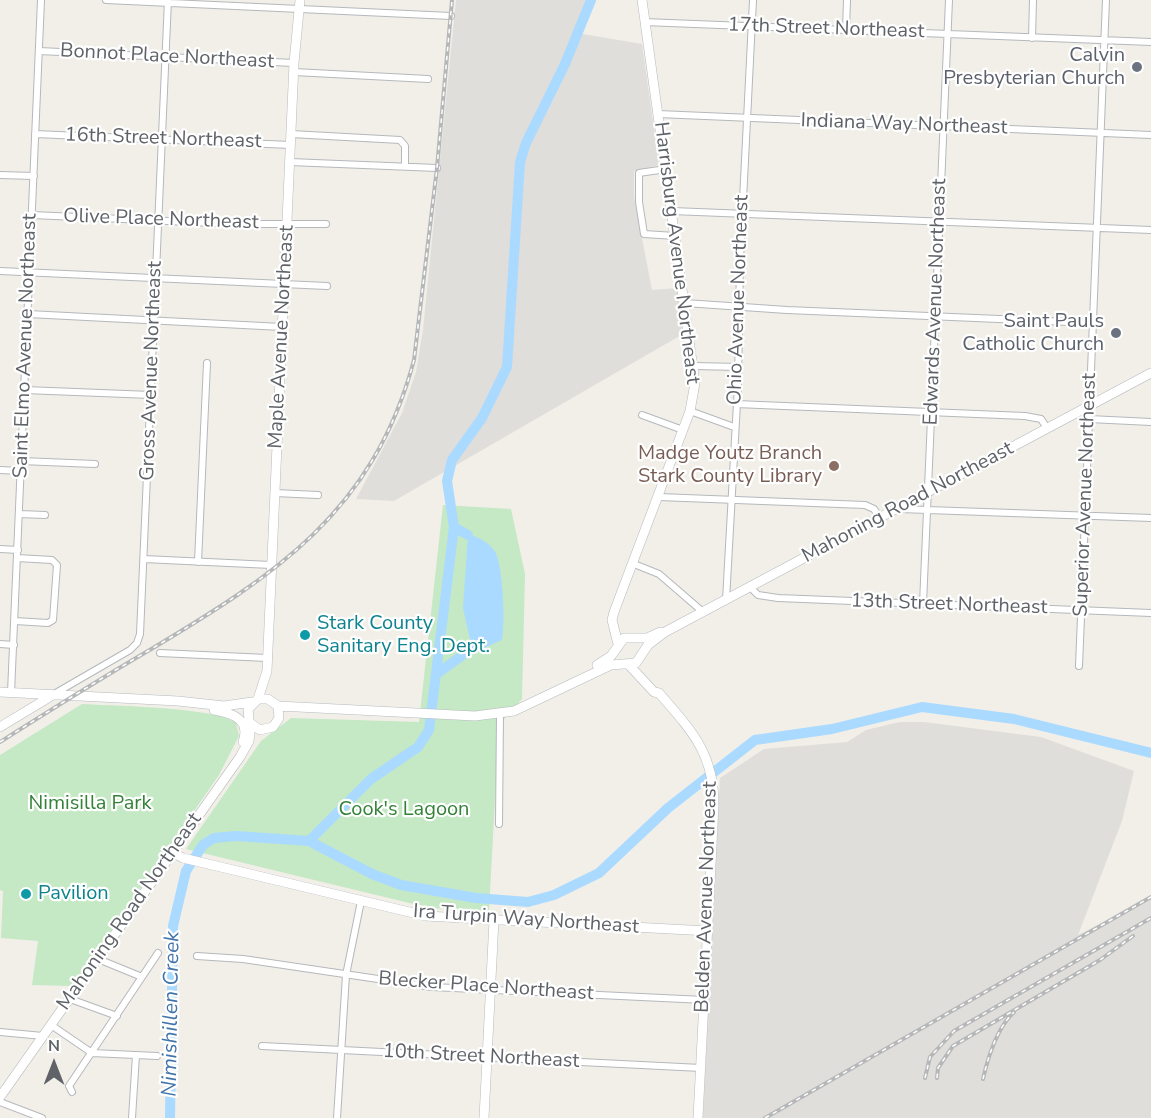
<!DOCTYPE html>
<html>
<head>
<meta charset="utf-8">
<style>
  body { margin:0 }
  #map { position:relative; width:1151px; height:1118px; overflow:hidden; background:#f1efe8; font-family:"Nunito Sans",sans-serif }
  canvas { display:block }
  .north { position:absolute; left:24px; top:1034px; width:60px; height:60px; -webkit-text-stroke:4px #fff; paint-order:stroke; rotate:0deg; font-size:16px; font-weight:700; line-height:24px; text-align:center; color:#5f6368 }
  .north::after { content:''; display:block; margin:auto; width:21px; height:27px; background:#5f6368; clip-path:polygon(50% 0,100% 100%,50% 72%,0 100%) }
</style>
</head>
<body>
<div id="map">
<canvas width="1151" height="1118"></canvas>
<div class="north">N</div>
</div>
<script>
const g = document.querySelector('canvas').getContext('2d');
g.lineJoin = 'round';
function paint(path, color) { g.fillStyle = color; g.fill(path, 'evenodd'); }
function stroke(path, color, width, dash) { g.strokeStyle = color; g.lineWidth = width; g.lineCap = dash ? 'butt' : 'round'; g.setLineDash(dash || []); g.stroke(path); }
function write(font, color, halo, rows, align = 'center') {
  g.font = font + ' "Nunito Sans",sans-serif'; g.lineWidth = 4.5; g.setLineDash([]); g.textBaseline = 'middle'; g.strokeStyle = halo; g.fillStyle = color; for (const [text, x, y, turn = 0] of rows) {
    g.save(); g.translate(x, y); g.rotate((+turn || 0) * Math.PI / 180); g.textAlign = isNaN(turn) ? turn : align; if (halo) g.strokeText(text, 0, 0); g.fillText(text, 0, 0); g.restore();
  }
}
const industrial = new Path2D(`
  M456,0H588L577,33L642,44L659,165L634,171V197L652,290L678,288L683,334L394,501L356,499L402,413L416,372L423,330Z
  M900,722H924L1041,737L1134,771L1122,821L1078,935L1151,898V1118H703L720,778L764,749L847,742L866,730Z`);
const green = new Path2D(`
  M443,505L511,509L525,574L522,699L499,725L489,911L430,908L186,849L261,741L291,718L419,722Z
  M82,704C112,706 217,707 236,723L239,736L219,775L73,986L32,985L38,941L1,938L3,891L0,890V755Z`);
const water = new Path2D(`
  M468,535C479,536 493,545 497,556C503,574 505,620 502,640L473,653L463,608Z`);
const river = new Path2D(`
  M454,527L468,535
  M438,673L471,649
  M309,841L371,779L418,747L429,730L454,527L447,481L452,460L482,418L507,367L520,162L526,143L565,64L591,0
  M170,1118L173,926L186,871L203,845L214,838L236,836L309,841L372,874L401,885L476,898L528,902L554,895L599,873L668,808L755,740L832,729L922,707L1014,719L1151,753`);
const street = new Path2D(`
  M106,0L451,16
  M644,22L1151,42
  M846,30L847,0
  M1032,38L1033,0
  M39,51L294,63
  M294,72L428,79
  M658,114L1151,135
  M35,134L291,145
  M291,134L400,140L405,146V166
  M290,162L437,168
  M666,169L639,173V202L644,234L675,236
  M0,175L34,176
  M672,211L1151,230
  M32,215L236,224H326
  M0,271L327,286
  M685,303L787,310L1093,323
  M28,314L282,327
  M694,366L738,367
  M25,390L151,395
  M736,404L1025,416L1041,419L1047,428
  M690,411L734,427
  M642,415L683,430
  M1089,419L1151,422
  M21,461L95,464
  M0,470L21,471
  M275,493L318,495
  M659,497L865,505L874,509L880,518
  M900,509L1151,518
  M19,514L45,515
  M0,549L18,550
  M144,559L271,565
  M198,562L207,363
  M634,564L659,574L703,612
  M750,587L758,595L778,598L1151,613
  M726,600L738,385L740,260L753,0
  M923,604L949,0
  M15,621L48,623L53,620L57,565L52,560L17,558
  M0,644L14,645
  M160,653L267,658
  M1079,666L1106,0
  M11,693L41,0
  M54,694L130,650L137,643L140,634L168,0
  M499,824L500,714
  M197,956L243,959L432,987L704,1000
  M98,959L142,977
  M70,999L117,1016
  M51,1025L92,1053L157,1056
  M0,1032L43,1036
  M262,1046L701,1068
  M72,1092L69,1086L158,953
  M0,1102L42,1118
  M132,1118L136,1055
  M337,1118L346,975L361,901`);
const secondary = new Path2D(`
  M618,644L612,620L614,612L690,411L695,383L642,0
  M628,664L654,692L659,693C691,730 714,753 714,805L698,1118
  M597,665L611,656L624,638H647L660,632
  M0,692L178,701L224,706L252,702
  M258,699L267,671L294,63L300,0
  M278,706L475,716L514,711L611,665L636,663L648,645L665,632L1151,373
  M214,710C233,713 251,720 243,742
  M249,720L248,709L258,699H268L278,706L279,718L273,727L260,730L250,723
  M0,727L53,695
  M173,853L183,858L426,916L708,931
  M0,1097L240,757L249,741L251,725
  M484,1118L494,920`);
const rail = new Path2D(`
  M0,742C49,711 98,680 148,651C275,575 373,513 414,360L437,168L452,0
  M925,1078L930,1057L954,1031L1151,918
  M937,1078L938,1068L953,1046L1100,960L1133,936
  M983,1079C988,1057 997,1028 1014,1012
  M765,1118L1151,897`);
const markers = [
  [1137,67,6,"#6b7280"],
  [1116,333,6,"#6b7280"],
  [834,466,6,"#8d6e63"],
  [305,635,6,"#0f9aa8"],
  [26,894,6,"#0f9aa8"]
];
const streetNames = [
  ["17th Street Northeast",826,29,2],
  ["Bonnot Place Northeast",167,57,3],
  ["Indiana Way Northeast",904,125,2],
  ["16th Street Northeast",163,139,2],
  ["Olive Place Northeast",161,220,2],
  ["Harrisburg Avenue Northeast",676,253,83],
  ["Ohio Avenue Northeast",739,300,-88],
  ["Edwards Avenue Northeast",936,302,-88],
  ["Maple Avenue Northeast",282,337,-87],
  ["Saint Elmo Avenue Northeast",26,346,-88],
  ["Gross Avenue Northeast",152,371,-88],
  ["Superior Avenue Northeast",1086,495,-88],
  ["Mahoning Road Northeast",908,503,-28],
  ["13th Street Northeast",949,605,2],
  ["Belden Avenue Northeast",707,897,-88],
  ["Mahoning Road Northeast",130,912,-55],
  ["Ira Turpin Way Northeast",526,920,4],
  ["Blecker Place Northeast",486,987,4],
  ["10th Street Northeast",481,1057,3]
];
const worshipNames = [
  ["Calvin",1125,56],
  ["Presbyterian Church",1125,79],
  ["Saint Pauls",1104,322],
  ["Catholic Church",1104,345]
];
const educationNames = [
  ["Madge Youtz Branch",822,454],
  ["Stark County Library",822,477]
];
const cultureNames = [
  ["Stark County",317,624],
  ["Sanitary Eng. Dept.",317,647],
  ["Pavilion",38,894]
];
const parkNames = [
  ["Nimisilla Park",90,804],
  ["Cook's Lagoon",404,810]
];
const waterNames = [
  ["Nimishillen Creek",172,1014,-89]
];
paint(industrial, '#e0deda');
paint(green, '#c5e8c5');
paint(water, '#aadaff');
stroke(river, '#aadaff', 10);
stroke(street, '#b5b8bc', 8);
stroke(secondary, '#b6babf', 10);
stroke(street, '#fff', 6);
stroke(secondary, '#fff', 9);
stroke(rail, '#b6b7b8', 4);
stroke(rail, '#fff', 1.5, [4.5]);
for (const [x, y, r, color] of markers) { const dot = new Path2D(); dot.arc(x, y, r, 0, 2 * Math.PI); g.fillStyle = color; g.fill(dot); stroke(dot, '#fff', 2); }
write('20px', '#5f6368', '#fff', streetNames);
write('20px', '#5b616d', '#fff', worshipNames, 'right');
write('20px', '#785e54', '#fff', educationNames, 'right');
write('20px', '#0d838f', '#fff', cultureNames, 'left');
write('20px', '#348238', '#fff', parkNames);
write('italic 21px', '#4174aa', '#fff', waterNames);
</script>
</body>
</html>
